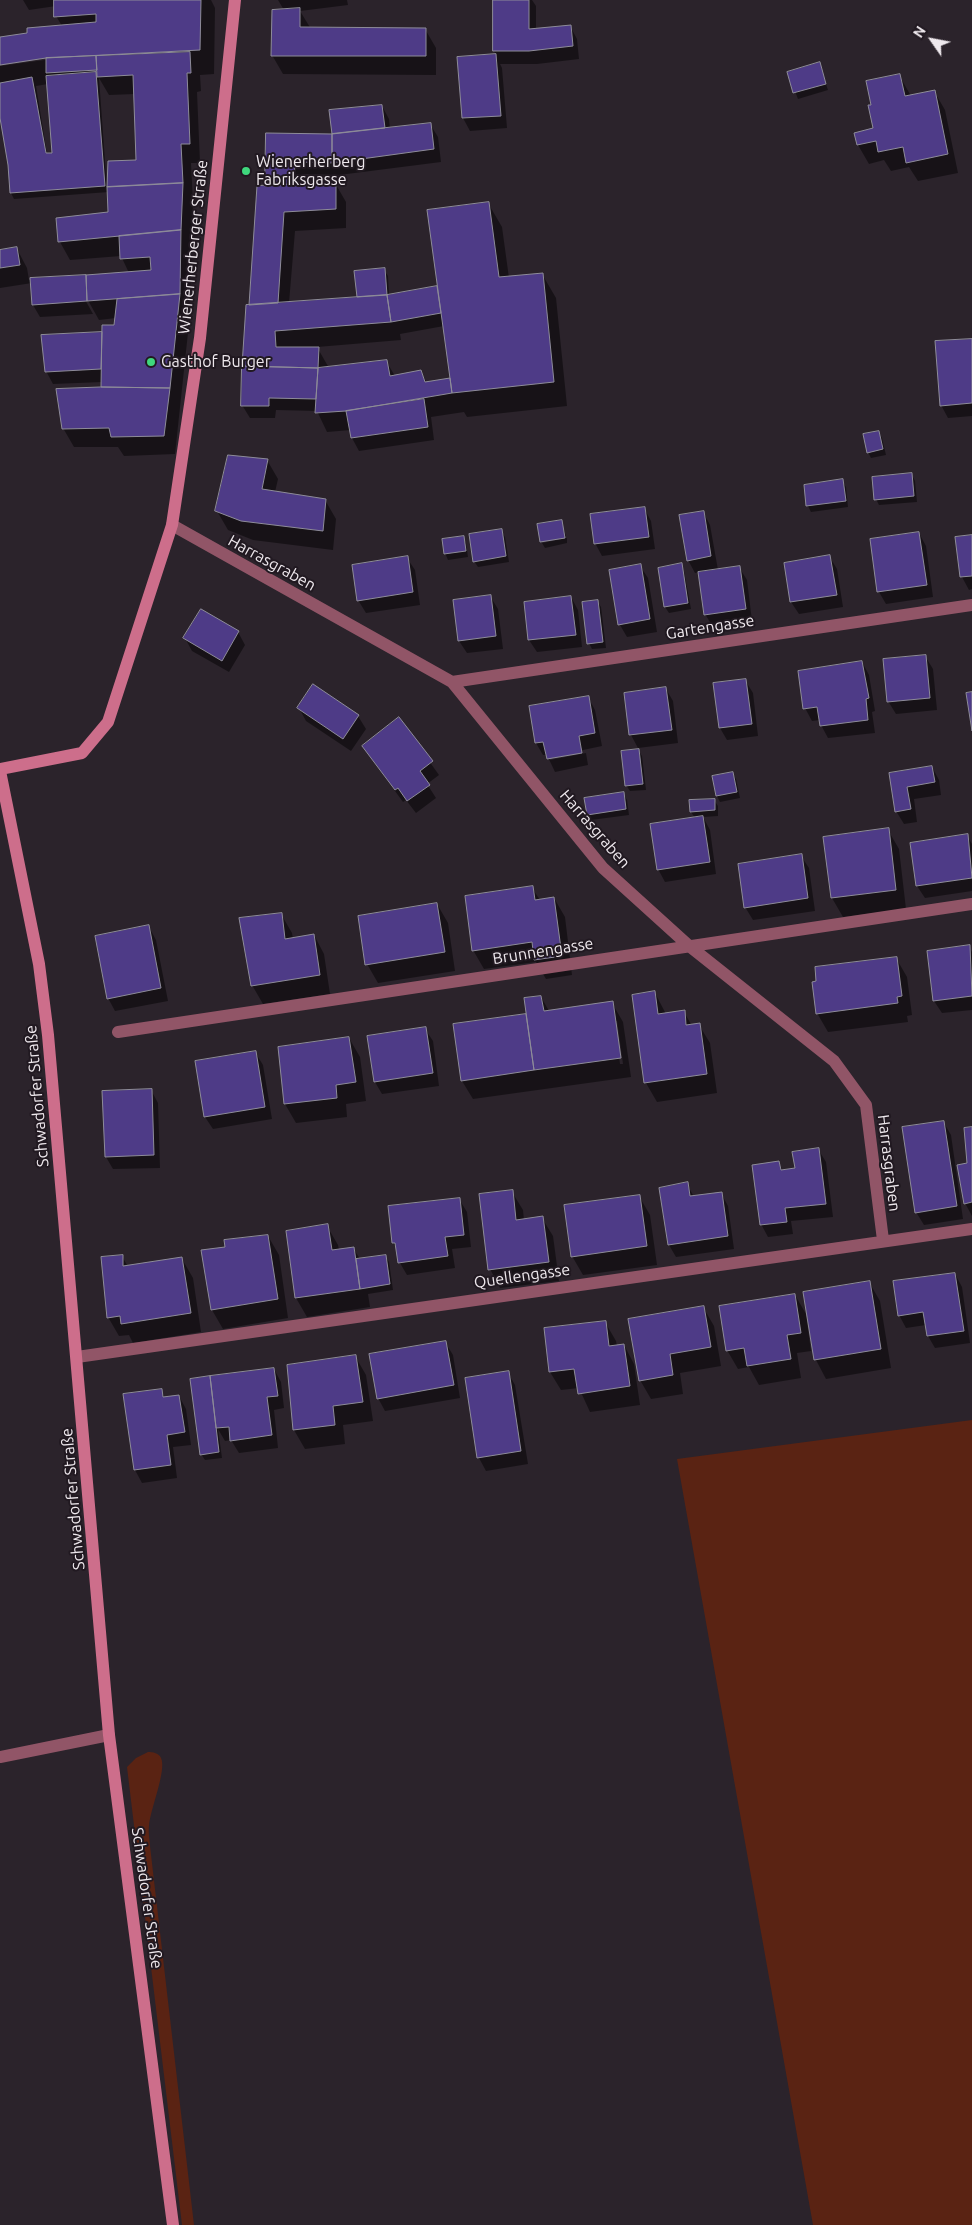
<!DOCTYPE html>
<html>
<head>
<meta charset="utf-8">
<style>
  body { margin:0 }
  #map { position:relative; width:972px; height:2225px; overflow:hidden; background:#2b232b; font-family:Ubuntu,sans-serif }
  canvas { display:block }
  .north { position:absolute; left:907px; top:15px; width:50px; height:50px; -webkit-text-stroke:4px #211921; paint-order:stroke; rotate:303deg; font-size:14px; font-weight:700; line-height:20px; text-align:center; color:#eee8ed }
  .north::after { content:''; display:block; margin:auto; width:18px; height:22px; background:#eee8ed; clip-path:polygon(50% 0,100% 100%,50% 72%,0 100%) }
</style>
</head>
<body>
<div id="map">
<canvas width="972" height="2225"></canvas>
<div class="north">N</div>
</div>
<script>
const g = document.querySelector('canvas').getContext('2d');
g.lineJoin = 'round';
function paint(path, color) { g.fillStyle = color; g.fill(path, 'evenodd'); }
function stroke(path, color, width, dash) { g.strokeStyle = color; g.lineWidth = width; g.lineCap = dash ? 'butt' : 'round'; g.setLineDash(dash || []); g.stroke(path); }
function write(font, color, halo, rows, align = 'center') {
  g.font = font + ' Ubuntu,sans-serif'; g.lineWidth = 4; g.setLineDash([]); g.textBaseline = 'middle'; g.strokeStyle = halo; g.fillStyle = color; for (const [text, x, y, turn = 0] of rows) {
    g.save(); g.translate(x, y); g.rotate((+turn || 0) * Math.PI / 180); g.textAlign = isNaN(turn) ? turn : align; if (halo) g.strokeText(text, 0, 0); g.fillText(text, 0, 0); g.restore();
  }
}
const green = new Path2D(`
  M972,1420V2225H813L677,1459Z
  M148,1752C153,1752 159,1753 161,1758C167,1770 150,1810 149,1826C148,1833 150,1840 150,1846L194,2225H182L127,1767L136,1758Z`);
const shadow = new Path2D(`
  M23,0H211L215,8L214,74L200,75L201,91L197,92L200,163H191L193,203L190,314L175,454L124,456L118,447H74L63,428L102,388V382L53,384L46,371L101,333L115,326L116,318L99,320L85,295L83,296L93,314L40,317L33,305L32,283L0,288V251L17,249L27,268L29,280L129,273L121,256L70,260L60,242L109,213V192L14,199L11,193L9,165L0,111V66L52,59V56L0,63V38L62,26L56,16V6L29,10ZM99,78L109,95L135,94L137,161L109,189H107ZM48,84L53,154H47L36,86Z
  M278,0H347L348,5L300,11L311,29H425L436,48V75L283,74L272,55L284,10Z
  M495,0H532L536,6V30L570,26L577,39L579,59L537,64H500L502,68L507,128L470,131L463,118L459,58L496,55L494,51Z
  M819,64L828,90L798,99L788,73Z
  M899,75L911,96L934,91L945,110L958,173L918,181L909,167L891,171L884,160L869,164L858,145L855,134L874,129L873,106Z
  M382,106L389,119L390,129L430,124L438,137L441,162L339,175L302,174L301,185L335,183L346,202V228L295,231L289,303L358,298L355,272L384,270L388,276L389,296L439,287L488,203L502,227L509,278L542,274L556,298L567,406L467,417L464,412L431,417L434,440L359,451L352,438L351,430L327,432L317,411L276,410L275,418H250L242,405L244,366L258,188L266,187L268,134L334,135L330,111ZM444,326L451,379L427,383L421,372L395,376L386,361L329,368L317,347L401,340L400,334Z
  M972,340V416L948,418L941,405Z
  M879,432L882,438L886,455L871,458L868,452Z
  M267,460L278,479L275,492L325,500L336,519L333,550L253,540L228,530L217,511Z
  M912,475L915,481L917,502L879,505L876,499Z
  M842,481L846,487L848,507L811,512L808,506L805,486Z
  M644,508L651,521L655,549L602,556L595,543Z
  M703,512L710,525L718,570L739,567L747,580L752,621L713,627L705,614L699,572L695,573L688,560Z
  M561,521L566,536L541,542L538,525Z
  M501,531L505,537L509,562L478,567L474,561Z
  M919,533L926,546L933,597L886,604L879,592Z
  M972,536V589L969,590L962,577L957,538Z
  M463,537L466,543L468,557L448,560L445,553Z
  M567,538V543L545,548L542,543Z
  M829,556L837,569L843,607L799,614L791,602Z
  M407,558L415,570L420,605L366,613L358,600Z
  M681,565L684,571L691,609L669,613L665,607Z
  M640,566L648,578L657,632L627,637L620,625Z
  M490,596L498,609L503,649L467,653L459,641Z
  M571,597L578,610L582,647L537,652L529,640Z
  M597,601L601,607L606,648L592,649L589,643Z
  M238,632L245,645L229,672L192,651L185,638Z
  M925,656L933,669L937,710L896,714L888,701Z
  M862,662L869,675L875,711L872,712L875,733L828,738L821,725L820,720L812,721L805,708Z
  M745,680L753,693L758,736L727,740L720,728Z
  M313,686L358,716L366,729L351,751L306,721L299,708Z
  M666,689L673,701L678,743L638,748L631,735L626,694Z
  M588,697L595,710L602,746L550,757V760L586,753L588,765L555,772L547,755H543L536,743Z
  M399,719L439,775L427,784L436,798L416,813L406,800L403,802L363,747Z
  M638,750L642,756L646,790L630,791L626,785Z
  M932,767L939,780L941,795L914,799L917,822L904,824L896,811L890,774Z
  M732,773L736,779L740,798L720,802L717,796L713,777Z
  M623,793L627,800L629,815L591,820L588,814Z
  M714,800L718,806V816L703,817L710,830L716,874L665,882L658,869L695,818L691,812Z
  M888,830L899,849L906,909L843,917L832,898Z
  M967,836L972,844V891L925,898L917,886Z
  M801,856L809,868L815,911L753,920L745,907Z
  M532,888L540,900L554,898L565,917L572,975L546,979L536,962L484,969L473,950Z
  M437,904L448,923L455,971L378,983L367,964Z
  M281,914L292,933L293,939L314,935L324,954L330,994L263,1004L252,985L240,920Z
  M149,927L156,940L168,1001L115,1011L108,998Z
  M969,947L972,952V1010L942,1013L934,1001Z
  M896,958L907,977L912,1015L907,1016L908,1022L828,1032L817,1013Z
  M655,993L666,1014L684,1012L692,1026L699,1025L710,1043L717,1093L657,1102L646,1083L634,996Z
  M541,997L549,1011L612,1003L623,1022L631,1077L473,1099L462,1081L454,1025L528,1015ZM614,1021H617L623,1064H620Z
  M425,1029L433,1041L439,1086L382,1094L375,1082Z
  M349,1038L360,1057L366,1101L346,1104L347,1117L296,1123L285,1104Z
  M255,1052L263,1065L272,1119L213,1129L205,1117Z
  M151,1090L158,1103L160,1168L113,1169L106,1157Z
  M944,1123L951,1135L963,1219L924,1225L916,1212Z
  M972,1128V1216L965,1203Z
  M818,1149L826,1162L833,1217L791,1221L793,1234L768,1237L761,1224L779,1163L783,1171L796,1170Z
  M687,1184L694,1197L721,1193L728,1206L734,1249L676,1257L669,1245Z
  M512,1192L523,1210L524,1220L542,1218L553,1236L559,1281L500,1288L490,1269Z
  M639,1196L650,1215L657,1265L583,1275L572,1256Z
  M459,1199L467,1212L471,1247L452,1249L455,1268L407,1275L400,1263L398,1250L393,1243Z
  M327,1226L338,1245L339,1250L353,1248L360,1259L385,1256L389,1262L393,1290L368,1294L370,1307L307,1317L296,1298Z
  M268,1236L279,1255L288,1318L223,1329L212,1310L227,1248Z
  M122,1256L128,1267L182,1259L193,1278L201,1332L133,1343L129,1335L119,1336L108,1317Z
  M955,1274L962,1287L970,1343L935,1348L928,1336L926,1325L906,1328L899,1315Z
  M869,1282L880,1301L891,1368L826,1379L816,1360L805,1293Z
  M795,1295L806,1314L811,1351L797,1353L801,1378L759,1385L749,1367L738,1369L727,1350Z
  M703,1307L714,1326L721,1366L680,1373L683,1394L651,1399L640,1380Z
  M605,1322L616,1341L617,1346L624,1345L634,1364L640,1405L590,1412L579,1388L561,1390L550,1372Z
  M445,1342L453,1355L460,1398L385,1411L378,1398Z
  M355,1356L366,1375L373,1421L343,1425L345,1444L305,1449L294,1430Z
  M274,1369L281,1382L284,1408L274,1410L278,1448L239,1453L231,1440L225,1441L218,1429L222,1458L205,1460L201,1454L192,1380Z
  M508,1373L515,1385L528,1464L486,1471L479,1458L466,1379Z
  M161,1390L165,1398L179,1396L186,1409L191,1445L173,1447L177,1478L142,1483L135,1470L124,1395Z`);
const building = new Path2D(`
  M54,0H201L200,50L46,58L0,65V37L27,33V28L96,22V14L54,17Z
  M493,0H529V29L571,25L573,46L529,51H493Z
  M300,8V27L426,28V56H271L272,10Z
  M190,52L191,73H187L190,144H181L183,183L107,187L108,161L136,160L133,75L97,77L96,56Z
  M496,54L501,116L462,118L457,57Z
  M96,56L97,70L46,73V58Z
  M820,62L826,84L793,93L787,72Z
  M96,72L105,186L10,193L8,165L0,118V83L32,77L46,153H52L46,76Z
  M900,74L905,96L935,90L948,154L906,163L903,147L878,152L876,141L857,145L854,133L873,128L868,105H871L866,81Z
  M382,105L385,128L332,134L329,110Z
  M431,123L434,149L332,163V134Z
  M266,133L332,134V163L295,162L294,184L265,186Z
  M336,182V209L284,212L278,303L249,305L257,186Z
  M183,183L181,230L58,242L56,218L108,212L107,187Z
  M489,202L499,277L543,273L554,382L452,393L427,210Z
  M181,230L180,294L87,301L86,275L151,270L150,257L120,259L119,236Z
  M17,247L20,265L0,268V250Z
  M385,268L387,295L357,297L354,271Z
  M86,275L87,301L32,305L30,278Z
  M437,286L441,313L391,322L387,295Z
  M180,294L170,388L101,387L102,325H114L117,299Z
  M387,295L391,322L275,331L276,347H319L318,368L242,366L246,305Z
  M102,332L101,369L45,372L41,335Z
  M972,339V403L940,406L935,341Z
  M387,360L390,376L421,370L425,382L450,378L452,393L346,411L315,413L318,368Z
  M242,366L318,368L316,399L269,398V406H241Z
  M101,387L170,388L164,436L111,437L109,428L62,429L56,389Z
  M424,399L428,427L351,438L346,411Z
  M879,431L883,449L867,453L863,434Z
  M228,455L268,459L262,489L326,499L323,531L241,521L215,511Z
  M912,473L914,496L874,500L872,477Z
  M843,479L846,501L806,506L804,485Z
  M645,507L649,537L594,544L590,514Z
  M704,511L711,556L687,561L679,515Z
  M562,520L565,538L540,542L537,524Z
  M502,529L506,556L473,562L469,534Z
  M919,532L927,585L877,592L870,539Z
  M972,535V576L960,577L955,537Z
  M464,536L466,551L444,554L442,539Z
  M830,555L837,595L790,602L784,563Z
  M408,556L413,592L357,601L352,565Z
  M682,563L688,603L664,607L658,568Z
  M641,564L650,619L618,625L609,570Z
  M740,566L746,609L704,615L698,572Z
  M491,595L496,636L458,641L453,600Z
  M571,596L576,635L528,640L524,602Z
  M598,600L603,642L587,644L582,602Z
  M201,609L239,631L222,661L183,638Z
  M926,655L930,698L887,702L883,659Z
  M862,661L869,698L866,699L868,720L820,726L817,707L803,709L798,671Z
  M746,679L752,724L719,728L713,683Z
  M313,684L359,715L343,739L297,708Z
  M666,687L672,730L629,735L624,693Z
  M972,692V731L966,693Z
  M589,696L595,733L579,736L582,753L547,759L543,742L535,743L529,706Z
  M399,717L433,761L420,771L430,785L407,801L398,788L395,790L362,746Z
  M639,749L643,784L625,786L621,751Z
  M932,766L935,782L907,787L911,809L895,812L889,773Z
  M733,772L737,792L716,796L712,776Z
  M624,792L626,809L587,815L584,798Z
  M715,799V810L690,812L689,800Z
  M703,816L710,862L657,870L650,824Z
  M889,828L896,890L831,898L823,837Z
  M968,834L972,878L916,886L910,843Z
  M802,854L808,898L744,908L738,864Z
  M533,886L535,900L554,897L562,956L534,960L532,942L472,951L465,896Z
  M437,903L445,952L365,965L358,916Z
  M282,913L285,939L314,934L320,975L251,986L239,918Z
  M149,925L161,988L107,999L95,936Z
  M970,945L972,996L933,1001L927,951Z
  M897,957L902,996L897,997L898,1003L816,1014L812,982L816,981L815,967Z
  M655,991L658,1014L685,1010L686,1025L700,1023L707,1074L644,1083L632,995Z
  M541,996L544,1011L613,1001L621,1058L534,1070L524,998Z
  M526,1014L534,1070L461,1081L453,1024Z
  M426,1027L433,1073L374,1082L367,1036Z
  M349,1037L356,1082L336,1085L337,1098L284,1104L278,1047Z
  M256,1051L265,1107L204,1117L195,1061Z
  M152,1089L154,1155L105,1157L102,1091Z
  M944,1121L957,1206L915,1213L902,1127Z
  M972,1127V1202L964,1204L957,1165L967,1163L964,1128Z
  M819,1148L826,1204L785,1208L787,1222L760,1225L752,1165L779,1161L781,1170L795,1168L792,1152Z
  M688,1182L690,1196L722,1192L728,1236L668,1245L659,1188Z
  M513,1190L516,1220L543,1216L549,1262L488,1270L479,1194Z
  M640,1195L647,1246L571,1257L564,1205Z
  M460,1198L464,1235L445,1237L448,1256L398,1263L395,1243H392L388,1206Z
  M328,1224L332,1250L354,1247L360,1289L295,1298L286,1231Z
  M268,1235L278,1299L211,1310L201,1250L225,1247L224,1240Z
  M123,1255V1266L182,1257L191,1313L121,1324L120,1316L107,1318L101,1257Z
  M386,1255L390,1284L360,1289L356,1259Z
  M955,1273L964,1331L927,1336L923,1312L898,1316L893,1281Z
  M870,1281L881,1349L814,1360L803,1292Z
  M795,1294L801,1333L787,1335L791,1359L747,1366L744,1348L726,1351L719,1306Z
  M704,1306L711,1347L670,1354L673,1375L639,1381L628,1319Z
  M606,1321L609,1346L624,1344L630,1386L578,1394L574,1369L549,1372L544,1328Z
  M446,1341L454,1385L377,1399L369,1354Z
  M356,1355L363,1402L333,1406L335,1425L293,1430L287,1365Z
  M274,1368L278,1396L267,1397L272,1435L230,1441L229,1427L216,1428L210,1376Z
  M509,1371L521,1451L477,1458L465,1378Z
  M210,1376L219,1452L200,1455L190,1379Z
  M162,1389L163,1397L179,1395L185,1432L167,1435L171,1465L134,1470L123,1394Z`);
const street = new Path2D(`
  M172,525L452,682L603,868L688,945L834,1061L866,1105L883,1240
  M452,682L972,605
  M118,1032L972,904
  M77,1357L972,1229
  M0,1757L109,1735`);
const secondary = new Path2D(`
  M0,769L82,753L108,722L172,525L200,338L235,0
  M0,771L39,964L48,1035L109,1735L173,2225`);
const markers = [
  [246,171,5,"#3fd77d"],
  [151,362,5,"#3fd77d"]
];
const poiNames = [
  ["Wienerherberg",256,162],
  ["Fabriksgasse",256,180],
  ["Gasthof Burger",161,362]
];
const streetNames = [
  ["Wienerherberger Straße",193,247,-84],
  ["Harrasgraben",272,563,29],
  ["Gartengasse",710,627,-9],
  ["Harrasgraben",595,829,49],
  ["Brunnengasse",543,951,-9],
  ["Schwadorfer Straße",37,1096,-95],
  ["Harrasgraben",889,1163,83],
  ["Quellengasse",522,1276,-8],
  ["Schwadorfer Straße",73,1499,-95],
  ["Schwadorfer Straße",147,1898,82]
];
paint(green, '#5a2313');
paint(shadow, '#0007');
paint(building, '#4e3b87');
stroke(building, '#8e8c99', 1);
stroke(street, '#915567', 12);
stroke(secondary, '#cd6e8b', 12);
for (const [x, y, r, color] of markers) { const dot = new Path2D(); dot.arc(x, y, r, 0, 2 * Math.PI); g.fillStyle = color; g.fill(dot); stroke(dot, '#211921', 2); }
write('16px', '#eee8ed', '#211921', poiNames, 'left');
write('16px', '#eee8ed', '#211921', streetNames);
</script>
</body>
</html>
